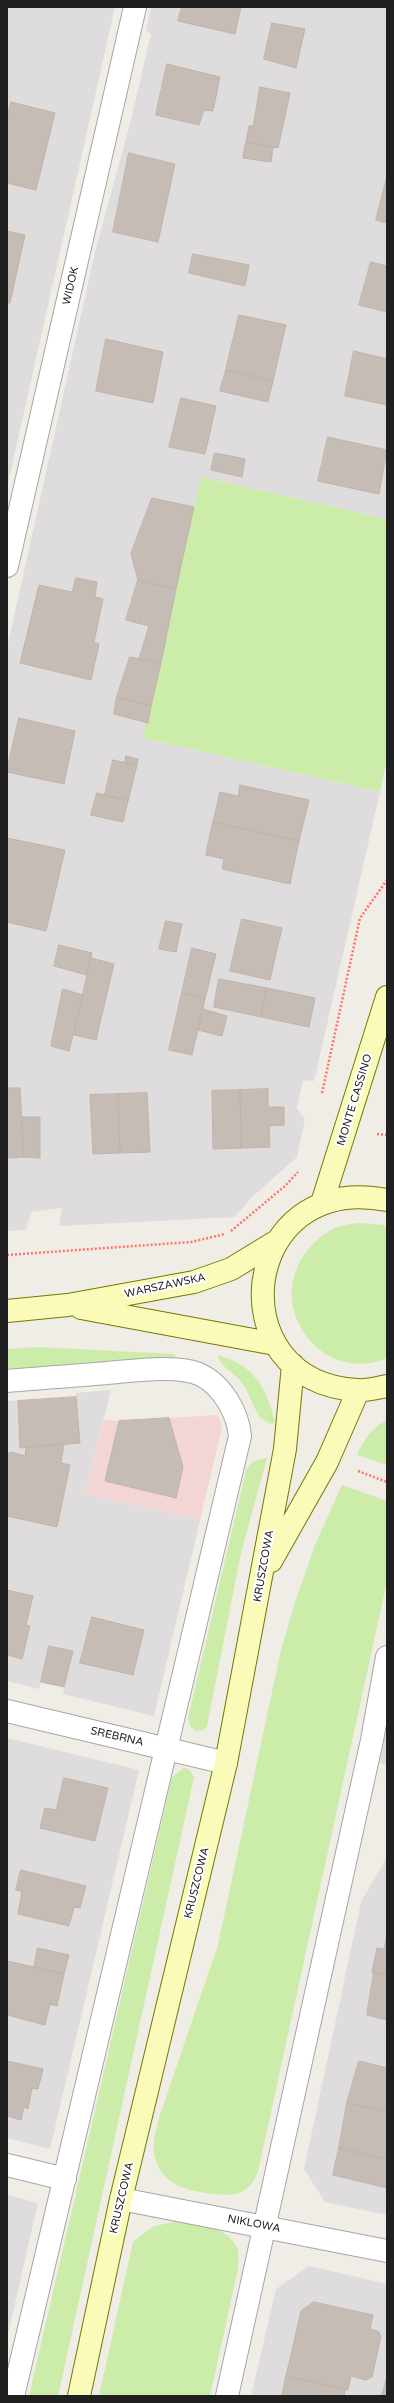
<!DOCTYPE html>
<html>
<head>
<meta charset="utf-8">
<style>
  body { margin:0 }
  #map { position:relative; width:394px; height:2403px; overflow:hidden; background:#f0ece6; font-family:"Varela Round",sans-serif }
  canvas { display:block }
  .frame { position:absolute; inset:0; border:8px solid #202020; pointer-events:none }
</style>
</head>
<body>
<div id="map">
<canvas width="394" height="2403"></canvas>
<div class="frame"></div>
</div>
<script>
const g = document.querySelector('canvas').getContext('2d');
g.lineJoin = 'round';
function paint(path, color) { g.fillStyle = color; g.fill(path, 'evenodd'); }
function stroke(path, color, width, dash) { g.strokeStyle = color; g.lineWidth = width; g.lineCap = dash ? 'butt' : 'round'; g.setLineDash(dash || []); g.stroke(path); }
function write(font, color, halo, rows, align = 'center') {
  g.font = font + ' "Varela Round",sans-serif'; g.lineWidth = 4; g.setLineDash([]); g.textBaseline = 'middle'; g.strokeStyle = halo; g.fillStyle = color; for (const [text, x, y, turn = 0] of rows) {
    g.save(); g.translate(x, y); g.rotate((+turn || 0) * Math.PI / 180); g.textAlign = isNaN(turn) ? turn : align; if (halo) g.strokeText(text, 0, 0); g.fillText(text, 0, 0); g.restore();
  }
}
const residential = new Path2D(`
  M7,7H115L7,488Z
  M151,7H387V519L201,477L143,738L380,792L314,1081L303,1080L297,1108L305,1119L297,1157L251,1198L235,1217L59,1226L62,1208L31,1212L26,1230L7,1231V648L95,252L130,124L151,34L146,31Z
  M111,1390L85,1494L200,1520L154,1716L63,1694L64,1687L41,1682L39,1689L7,1681V1401L76,1397V1393Z
  M387,1723V1765L378,1762Z
  M7,1738L139,1770L50,2149L7,2138Z
  M387,1857V2215L325,2202L304,2169L361,1902Z
  M7,2195L38,2203L7,2338Z
  M309,2266L387,2284V2396H251L276,2289Z`);
const commercial = new Path2D(`
  M218,1415L222,1428L200,1520L85,1494L104,1420L119,1421Z`);
const grass = new Path2D(`
  M201,477L387,519V759L380,792L143,738Z
  M359,1223L383,1225L387,1228V1358C322,1386 263,1306 307,1251C314,1242 324,1233 335,1228C342,1225 351,1224 359,1223Z
  M38,1347L172,1354L177,1356L172,1358L7,1369V1349Z
  M218,1355C255,1366 266,1387 275,1422L272,1424L261,1419C252,1406 249,1390 238,1378C230,1370 220,1366 218,1355Z
  M387,1420V1465L357,1455C363,1441 372,1427 387,1420Z
  M267,1458L241,1553L207,1726L204,1730L196,1731L191,1727L188,1718L246,1471C251,1461 256,1459 267,1458Z
  M342,1485L387,1501V1581L259,2167C252,2196 233,2197 207,2193C187,2190 165,2185 157,2163C150,2148 155,2133 159,2118L218,1945L281,1650L295,1602L315,1545Z
  M184,1768L189,1769L194,1777L58,2396H29L172,1777Z
  M176,2221C196,2221 231,2228 238,2250C239,2255 238,2263 238,2269L210,2396H99L133,2242L152,2227Z`);
const building = new Path2D(`
  M182,7H241L235,34L178,21Z
  M272,23L305,29L296,68L264,59Z
  M167,64L220,77L213,111L204,110L199,125L156,115Z
  M260,87L290,93L278,148L246,142L249,126H253Z
  M11,102L55,113L36,190L7,183V120Z
  M246,142L273,147L271,162L243,158Z
  M129,153L175,164L158,242L113,232Z
  M387,176V223L376,220Z
  M7,231L25,235L10,303H7Z
  M193,254L249,265L245,286L189,273Z
  M371,262L387,266V312L359,305Z
  M239,315L286,325L273,381L226,370Z
  M106,339L163,352L153,403L96,391Z
  M354,351L387,359V405L345,396Z
  M226,370L273,381L268,402L220,391Z
  M181,398L216,406L205,454L169,447Z
  M328,437L387,450L379,494L318,481Z
  M215,453L245,459L242,477L211,470Z
  M152,498L194,507L176,589L138,580L131,554Z
  M76,578L97,582L95,597L103,599L94,642L99,644L91,680L20,663L39,585L72,592Z
  M138,580L176,589L161,663L139,659L149,626L126,620Z
  M130,657L161,663L151,706L117,697Z
  M117,697L151,706L148,723L114,714Z
  M19,718L75,731L64,784L7,772Z
  M126,756L138,759L137,765L125,763Z
  M113,760L137,765L128,801L105,795Z
  M240,785L309,800L299,841L213,822L220,792L238,796Z
  M97,793L128,801L123,822L91,815Z
  M213,822L299,841L290,884L222,869L224,859L206,855Z
  M7,838L65,850L46,931L7,922Z
  M242,919L282,928L270,980L230,971Z
  M166,921L182,924L176,952L159,949Z
  M59,945L92,953L87,975L54,966Z
  M192,948L216,954L205,999L182,993Z
  M91,958L114,964L96,1040L74,1035Z
  M219,979L267,988L261,1017L214,1007Z
  M267,988L315,998L309,1027L261,1017Z
  M63,989L83,995L69,1051L51,1046Z
  M182,993L205,999L192,1055L169,1050Z
  M203,1009L227,1016L222,1036L198,1030Z
  M7,1088H20L24,1157L7,1158Z
  M268,1089V1107H284V1125L269,1126L270,1147L241,1148L240,1090Z
  M240,1090L241,1148L213,1149L212,1091Z
  M147,1093L150,1152L120,1153L118,1094Z
  M118,1094L120,1153L93,1154L90,1095Z
  M22,1117H40V1158L24,1157Z
  M76,1397L80,1443L20,1448L18,1401Z
  M169,1418L183,1467L176,1498L105,1481L119,1421Z
  M64,1444L61,1463L70,1465L57,1527L7,1516V1455L11,1452L25,1456L26,1447Z
  M7,1590L33,1596L26,1625L30,1626L22,1659L7,1655Z
  M92,1617L144,1630L133,1675L80,1663Z
  M49,1646L73,1651L64,1687L41,1682Z
  M64,1778L108,1788L95,1841L40,1828L45,1808L56,1810Z
  M21,1870L86,1886L80,1908L74,1907L69,1926L18,1914L22,1891L16,1890Z
  M387,1933V1975L372,1972L377,1948L384,1949Z
  M38,1948L69,1955L64,1974L34,1967Z
  M7,1961L64,1974L57,2006L50,2004L45,2025L7,2015Z
  M374,1972L387,1975V2020L367,2015Z
  M7,2061L43,2069L38,2089L32,2088L28,2109L24,2107L21,2120L7,2116Z
  M359,2061L387,2068V2112L347,2103Z
  M347,2103L387,2112V2159L339,2148Z
  M339,2148L387,2159V2188L333,2175Z
  M314,2302L373,2315L370,2329L378,2331L381,2336L372,2377L366,2380L351,2376L348,2390L286,2376L301,2311Z
  M286,2376L345,2389L344,2396H282Z
  M387,2376V2396H382Z`);
const path = new Path2D(`
  M322,1093L360,918L387,880
  M377,1134L387,1135
  M231,1231L285,1186L298,1172
  M7,1255L191,1242L225,1234
  M358,1471L387,1482`);
const minor = new Path2D(`
  M7,566L135,7
  M7,1381C40,1378 74,1376 107,1373C132,1371 179,1364 201,1375C222,1385 238,1413 240,1436L13,2396
  M7,1711L226,1763
  M7,2165L65,2179
  M121,2199L387,2251
  M227,2396L372,1740L387,1657`);
const secondary = new Path2D(`
  M387,1200C239,1171 216,1382 357,1390C367,1391 377,1388 387,1386
  M322,1203L387,997
  M81,1308L275,1344
  M7,1311L68,1305L194,1282L231,1269L277,1241
  M271,1561L327,1462L358,1391
  M79,2396L121,2199L226,1763L285,1449L293,1365`);
const streetNames = [
  ["WIDOK",71,286,-77],
  ["MONTE CASSINO",355,1100,-73],
  ["WARSZAWSKA",165,1286,-12],
  ["KRUSZCOWA",264,1566,-80],
  ["SREBRNA",117,1737,13],
  ["KRUSZCOWA",197,1883,-76],
  ["KRUSZCOWA",122,2198,-77],
  ["NIKLOWA",254,2224,11]
];
paint(residential, '#dedcdc');
paint(commercial, '#f2d5d4');
paint(grass, '#ccecaa');
paint(building, '#c5bcb5');
stroke(building, '#c3b3a7', 1);
stroke(minor, '#a7a7a7', 24);
stroke(secondary, '#727b02', 24);
stroke(path, '#fe7469', 2.5, [2, 2]);
stroke(minor, '#fff', 22);
stroke(secondary, '#fafbb9', 22);
write('11px', '#202020', '#fff', streetNames);
</script>
</body>
</html>
